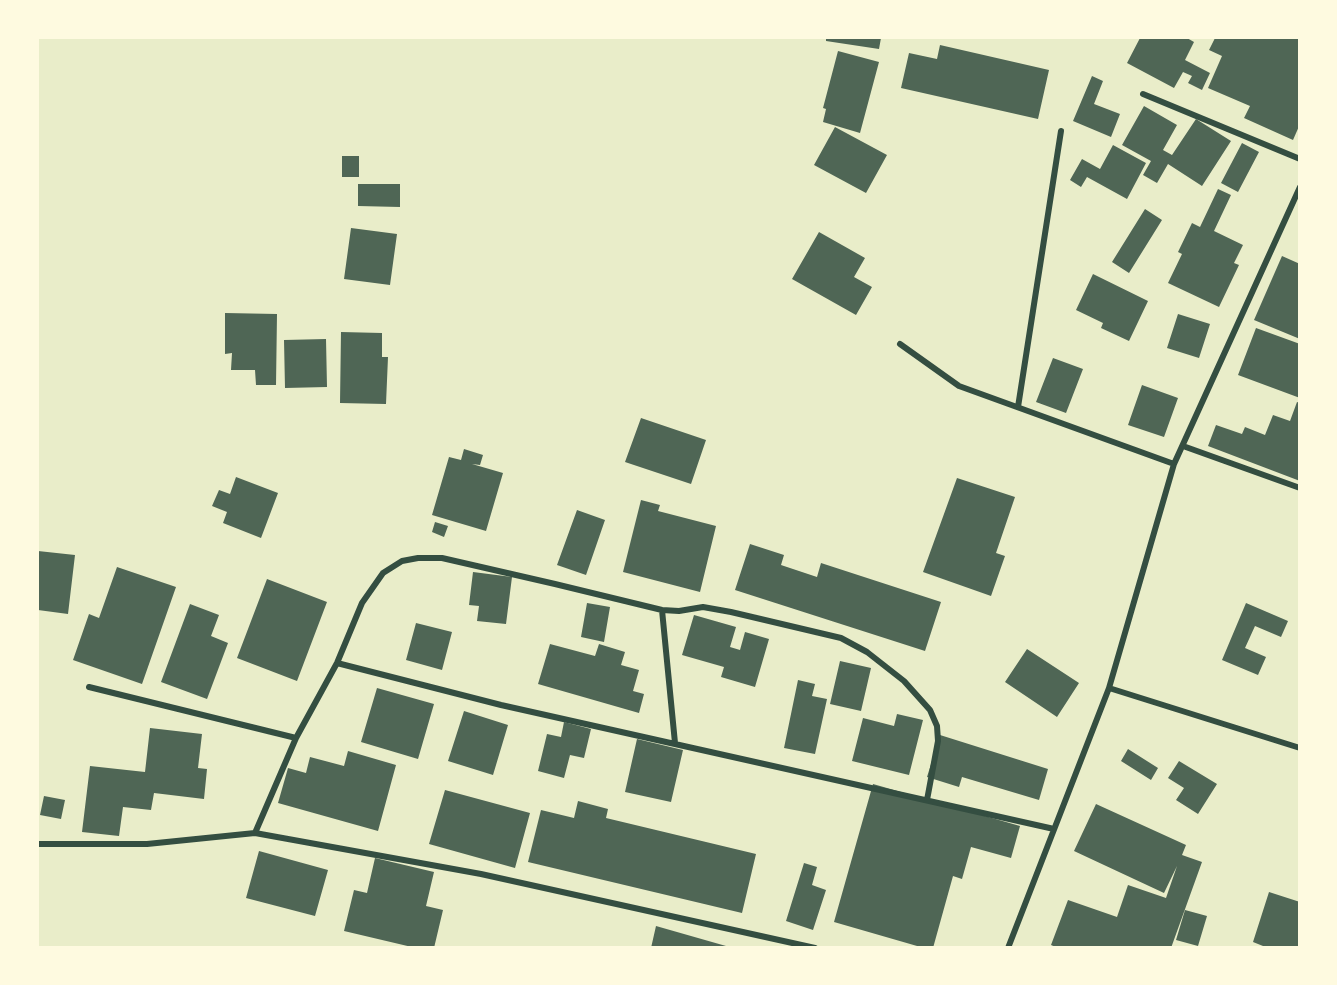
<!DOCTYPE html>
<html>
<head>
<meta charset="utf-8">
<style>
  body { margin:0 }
  #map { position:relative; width:1337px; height:985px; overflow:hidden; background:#e9edc9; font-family:Jost,sans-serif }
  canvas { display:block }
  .frame { position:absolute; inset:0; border:39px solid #fefae0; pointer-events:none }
</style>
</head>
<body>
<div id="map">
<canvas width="1337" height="985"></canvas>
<div class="frame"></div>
</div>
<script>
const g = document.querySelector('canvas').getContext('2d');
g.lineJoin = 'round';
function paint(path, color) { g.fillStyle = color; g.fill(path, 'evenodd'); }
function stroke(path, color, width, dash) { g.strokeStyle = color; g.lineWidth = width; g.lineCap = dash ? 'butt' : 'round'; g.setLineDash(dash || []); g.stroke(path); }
const building = new Path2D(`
  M826,38H881L879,49L826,41Z
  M1140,38H1187L1194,42L1185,60L1210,73L1202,90L1188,83L1192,76L1183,72L1174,88L1127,63Z
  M1215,38H1300V124L1293,140L1244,118L1250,106L1208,88L1222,56L1209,50Z
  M940,45L1049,70L1038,119L901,88L909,53L937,59Z
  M838,51L879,62L860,133L823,122L826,109L823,108Z
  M1092,76L1103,81L1094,104L1120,114L1111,137L1073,121Z
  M1144,106L1177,125L1163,150L1172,155L1196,119L1231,141L1202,186L1168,164L1157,183L1143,175L1151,161L1122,145Z
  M835,127L887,155L866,193L814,165Z
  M1242,143L1259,152L1238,192L1221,183Z
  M1113,145L1146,163L1127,199L1087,177L1081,187L1070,180L1082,159L1100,169Z
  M342,156H359V177H342Z
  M358,184H400V207L358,206Z
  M1218,189L1231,195L1214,231L1243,245L1234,263L1239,265L1219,307L1168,283L1182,254L1178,252L1192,223L1200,227Z
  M1145,209L1162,220L1129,273L1112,262Z
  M351,228L397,234L390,285L344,279Z
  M819,232L865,258L854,277L872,287L856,315L792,279Z
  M1282,256L1300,264V339L1254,320Z
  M1093,274L1148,301L1129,341L1101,328L1103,323L1076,310Z
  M225,313L277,314L276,385H256L255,370H231L232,353L225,354Z
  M1178,314L1210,324L1199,358L1167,348Z
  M1256,328L1300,344V398L1238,375Z
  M341,332L382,333V357H388L386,404L340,403Z
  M326,339L327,387L285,388L284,340Z
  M1053,358L1083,369L1066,413L1036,402Z
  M1142,385L1178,398L1164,437L1128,425Z
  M1297,402L1300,403V481L1208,446L1216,425L1242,434L1245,427L1265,435L1273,415L1290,421Z
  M641,418L706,440L691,484L625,462Z
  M464,449L483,455L480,465L472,464L503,473L486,531L432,515L449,457L461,460Z
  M236,477L278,493L261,538L223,523L227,512L212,506L219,490L230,494Z
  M957,478L1015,497L996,553L1005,556L991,596L923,572Z
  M641,500L660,505L658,511L716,526L700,592L623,572Z
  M577,510L605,520L586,575L557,565Z
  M435,522L448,526L444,537L432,532Z
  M750,544L784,555L781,565L817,577L821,563L941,602L925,651L735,590Z
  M38,551L75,555L68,614L38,610Z
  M117,567L176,587L142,684L73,660L89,614L99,618Z
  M473,572L512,577L506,624L477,621L479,606L469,605Z
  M267,579L327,602L297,681L237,658Z
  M587,603L610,607L604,642L581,637Z
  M1246,603L1288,621L1281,637L1255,626L1245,648L1266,657L1258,675L1222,660Z
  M190,604L219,615L211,636L228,643L207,699L161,682Z
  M694,615L736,627L730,647L740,650L745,632L769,639L755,687L721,677L724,667L682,655Z
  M416,623L452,632L442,670L406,660Z
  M550,644L595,656L599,644L625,652L621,665L639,670L633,691L644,694L639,713L538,684Z
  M1027,649L1079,683L1057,717L1005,682Z
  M840,661L871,668L861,711L830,704Z
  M798,680L815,684L812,696L827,699L815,754L784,748Z
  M377,688L434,704L418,759L361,742Z
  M464,711L508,725L493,775L448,761Z
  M897,714L923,720L909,775L852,761L863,718L894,726Z
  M564,722L591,729L584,758L570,755L564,778L538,771L547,734L561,737Z
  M150,728L202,734L198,768L207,769L204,799L154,793L151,810L123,807L119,836L82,832L90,766L145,772Z
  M940,735L1048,769L1039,800L962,777L959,787L927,777Z
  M637,739L683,750L671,802L625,792Z
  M1128,749L1158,768L1151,780L1121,761Z
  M348,751L396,765L378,831L278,803L288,768L306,773L310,757L344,766Z
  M1179,761L1217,784L1198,814L1176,800L1184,788L1168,778Z
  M873,784L1020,826L1011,858L971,847L962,879L953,876L933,948H924L834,922Z
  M445,790L530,813L515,868L429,844Z
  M44,796L65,800L61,819L40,815Z
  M578,801L608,809L606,818L756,854L742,913L528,862L541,810L574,818Z
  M1096,804L1186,845L1182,855L1202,862L1171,948H1058L1051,945L1068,900L1117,917L1128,885L1166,898L1177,866L1164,893L1074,851Z
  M259,851L328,870L315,916L246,898Z
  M375,858L434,872L426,906L443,910L434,948H416L344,931L354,890L367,893Z
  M804,863L817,867L812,885L826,890L813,930L786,921Z
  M1269,892L1300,902V948H1262L1263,946L1253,942Z
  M1185,910L1207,916L1198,946L1176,940Z
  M656,926L726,946V948H651Z`);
const minor = new Path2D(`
  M1143,94L1300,159
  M900,344L959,386L1174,464
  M1018,407L1061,131
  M1183,446L1300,488
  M662,610L675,743
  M337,663L501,705L1054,829
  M89,687L296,738
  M1109,688L1300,748
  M255,833L296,738L337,663L362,603L383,573L402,561L418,558H442L555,584L662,610L679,611L703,607L731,612L841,638L867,652L904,681L930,710L937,726L938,741L927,800
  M38,844H147L255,833L481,874L815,948
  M1008,948L1109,688L1174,464L1300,187`);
paint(building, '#4f6655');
stroke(minor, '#344e41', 6);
</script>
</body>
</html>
